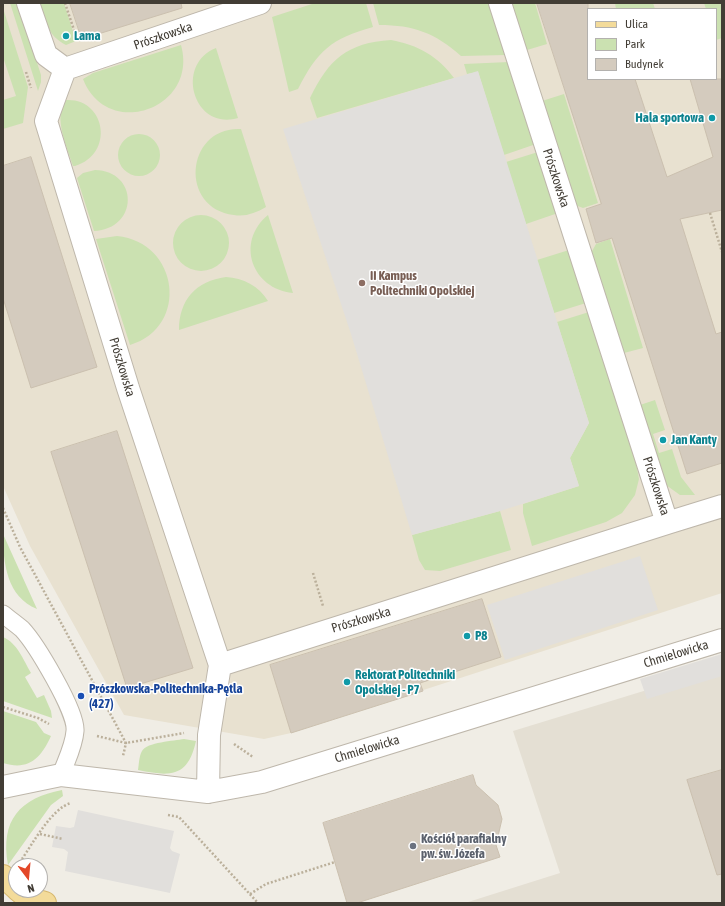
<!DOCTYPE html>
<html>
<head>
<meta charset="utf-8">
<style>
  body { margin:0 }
  #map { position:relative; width:725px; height:906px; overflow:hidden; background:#f0ede5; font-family:"Asap Condensed",sans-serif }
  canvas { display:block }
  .frame { position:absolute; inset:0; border:4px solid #423d35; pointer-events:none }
  .legend { position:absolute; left:587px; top:8px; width:130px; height:72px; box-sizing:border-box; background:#fff; border:1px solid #b3b1ae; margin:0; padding:5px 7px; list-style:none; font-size:12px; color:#423d35 }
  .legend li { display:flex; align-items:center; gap:8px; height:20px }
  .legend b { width:20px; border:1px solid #b3b1ae }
  .north { position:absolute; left:8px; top:858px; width:40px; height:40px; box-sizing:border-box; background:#fff; border:1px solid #b3b1ae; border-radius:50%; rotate:164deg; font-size:11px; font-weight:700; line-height:16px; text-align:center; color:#423d35 }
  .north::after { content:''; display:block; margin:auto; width:14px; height:18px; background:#e34728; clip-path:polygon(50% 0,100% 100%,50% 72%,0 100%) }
</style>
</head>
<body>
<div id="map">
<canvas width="725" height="906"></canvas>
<div class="frame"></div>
<ul class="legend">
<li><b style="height:5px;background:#f3db9a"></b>Ulica</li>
<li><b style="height:11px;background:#cbe1b1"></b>Park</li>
<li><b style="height:11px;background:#d4cbbe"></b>Budynek</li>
</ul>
<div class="north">N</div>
</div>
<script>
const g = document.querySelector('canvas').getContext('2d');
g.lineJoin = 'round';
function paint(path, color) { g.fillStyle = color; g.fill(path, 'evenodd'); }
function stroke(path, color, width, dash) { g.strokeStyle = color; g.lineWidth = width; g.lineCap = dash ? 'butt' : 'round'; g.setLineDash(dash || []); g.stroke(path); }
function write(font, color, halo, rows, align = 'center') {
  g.font = font + ' "Asap Condensed",sans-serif'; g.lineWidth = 3; g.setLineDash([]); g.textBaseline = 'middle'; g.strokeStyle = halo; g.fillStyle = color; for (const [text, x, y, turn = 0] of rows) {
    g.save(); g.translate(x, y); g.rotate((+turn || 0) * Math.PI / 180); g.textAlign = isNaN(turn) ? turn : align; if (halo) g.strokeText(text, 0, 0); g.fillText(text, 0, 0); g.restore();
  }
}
const residential = new Path2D(`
  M722,667V903H465L560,873L513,731Z`);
const education = new Path2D(`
  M3,3H722V593L291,733L264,739L124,715L30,546L3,486ZM588,9H716V79H588Z`);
const green = new Path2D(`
  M10,3H18L41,75V82L38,91Z
  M40,3H64L76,41L66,45C48,36 45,21 40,3Z
  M315,3H366L373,27C331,39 318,50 298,89L289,92L272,17Z
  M373,3H490L506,55L461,56C435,33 414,25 379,25Z
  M512,3H535L547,44L527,50Z
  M615,3H653L655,9H616Z
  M704,3H722V38L716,40V9H706Z
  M3,8L28,87L23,123L3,129V100L16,96L3,57Z
  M391,40C418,45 438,56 454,78L317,118L310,98C329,59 347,43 391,40Z
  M181,45C199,109 107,141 83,79L93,73Z
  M216,48L238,118C194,131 174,65 216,48Z
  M509,62L536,144L504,155L478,72L467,74L464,64Z
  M564,94L598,203L583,208L575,205L542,101Z
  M66,100C106,98 115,154 75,166H73C68,150 52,115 66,100Z
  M241,129L266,207C256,213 245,217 234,215C178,208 186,126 241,129Z
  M118 155a21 21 0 1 1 42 0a21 21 0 1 1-42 0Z
  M538,152L558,213L526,224L506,162Z
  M95,170C139,171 139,229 94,231L77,178L83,173Z
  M173 243a28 28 0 1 1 56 0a28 28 0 1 1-56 0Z
  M268,215L293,293C252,289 235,242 268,215Z
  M117,236C179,242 190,327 130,345L96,239Z
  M610,239L643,348L624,353L591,253L596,244Z
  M569,250L586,303L554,313L537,260Z
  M226,277C243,278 259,286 268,301L179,330C179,300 196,281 226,277Z
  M589,312L635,457L639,479L635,495L622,513L606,522L532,546L523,513V504L579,486L570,458L589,423L557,322Z
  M655,400L665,430L653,434L659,453L672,449L681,477L695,495H680L666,485L640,405Z
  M500,511L511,550L440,571L425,570L419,560L412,535Z
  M3,534L37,609C7,597 3,563 3,534Z
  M3,637C17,643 23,659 31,673L25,677L37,698L44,695L51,711L52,718L3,701Z
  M3,711L36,722L44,733L51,736C41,758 29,771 3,763Z
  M184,739L196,741C188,777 171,777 138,770C139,764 139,756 142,751C147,742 174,741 184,739Z
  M62,790L63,796L51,805L8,865C0,820 20,798 62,790Z`);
const parking = new Path2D(`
  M478,71L589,423L570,458L579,486L500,511L412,535L351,334L283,129Z
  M640,556L658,610L505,660L487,605Z
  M722,654V676L647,699L640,679Z
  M78,810L174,831L170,848L172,851L180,854L170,893L65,871L68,852L64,849L52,847L56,826L70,828L74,827Z`);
const building = new Path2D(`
  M70,3H181L182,8L82,39Z
  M537,3H588V79H635L667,177L713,157L690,79H722V210L680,219L716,334L722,332V463L687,474L612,238L596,243L586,209L601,204Z
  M31,157L97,367L31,388L3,298V166Z
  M117,431L193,668L127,688L51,452Z
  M482,599L501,657L420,683L423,691L291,733L270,665Z
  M722,770V874L717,875L687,780Z
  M473,775L476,785L498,805L502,819L496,845L500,857L357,903H347L323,823Z`);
const path = new Path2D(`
  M65,3L77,39
  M26,72L31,88
  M710,213L722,252
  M3,508L20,547L126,743L123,756
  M313,573L323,606
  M3,707L38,718L49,724
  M97,736L126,743L184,733
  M234,744L253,757
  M168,815L179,817L258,903
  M40,834L63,839
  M22,859C33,843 52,808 71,803
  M250,894L266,884L335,862`);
const service = new Path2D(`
  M3,614C9,619 16,624 22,629C36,644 77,712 75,731C74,746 66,761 61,775`);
const minor = new Path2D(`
  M28,3L46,55L65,69
  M65,69L46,121L128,388L220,665L209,735L208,792
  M65,69L260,3
  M667,523L722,506
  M220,665L667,523L500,3
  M3,787L61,775L208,792L262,782L722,640`);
const primary = new Path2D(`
  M3,876L16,888
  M18,890L28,898L45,903`);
const markers = [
  [66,36,4,"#0f9aa8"],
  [712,118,4,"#0f9aa8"],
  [362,283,4,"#8d6e63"],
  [663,440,4,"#0f9aa8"],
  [467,636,4,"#0f9aa8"],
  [347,682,4,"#0f9aa8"],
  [81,696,4,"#1a4fb4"],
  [413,846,4,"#6b7280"]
];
const cultureNames = [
  ["Lama",74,36],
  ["Hala sportowa",704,118,"right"],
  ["Jan Kanty",671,440],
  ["P8",475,636],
  ["Rektorat Politechniki",355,675],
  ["Opolskiej - P7",355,690]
];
const streetNames = [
  ["Prószkowska",163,36,-19],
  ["Prószkowska",556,178,72],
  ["Prószkowska",122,367,73],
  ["Prószkowska",656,486,72],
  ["Prószkowska",361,620,-17],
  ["Chmielowicka",676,654,-17],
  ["Chmielowicka",367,749,-17]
];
const educationNames = [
  ["II Kampus",370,276],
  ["Politechniki Opolskiej",370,291]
];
const transitNames = [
  ["Prószkowska-Politechnika-Pętla",89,689],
  ["(427)",89,704]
];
const worshipNames = [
  ["Kościół parafialny",421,839],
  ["pw. św. Józefa",421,854]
];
paint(residential, '#e4dfd3');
paint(education, '#e8e1d0');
paint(green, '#cbe1b1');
paint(parking, '#e1dfdc');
paint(building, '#d4cbbe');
stroke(building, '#cbc0af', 1);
stroke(service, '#beb7ab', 19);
stroke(minor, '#beb7ab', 24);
stroke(primary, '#d6b86d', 24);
stroke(path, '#bbb09b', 2.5, [2, 2]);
stroke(service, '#fff', 17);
stroke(minor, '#fff', 22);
stroke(primary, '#f3db9a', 22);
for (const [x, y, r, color] of markers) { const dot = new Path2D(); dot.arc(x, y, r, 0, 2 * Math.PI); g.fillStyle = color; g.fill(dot); stroke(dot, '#fff', 1.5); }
write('bold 13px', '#0d838f', '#fff', cultureNames, 'left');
write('13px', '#423d35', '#fff', streetNames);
write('bold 13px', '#785e54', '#fff', educationNames, 'left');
write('bold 13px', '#164399', '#fff', transitNames, 'left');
write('bold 13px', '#5b616d', '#fff', worshipNames, 'left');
</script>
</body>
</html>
